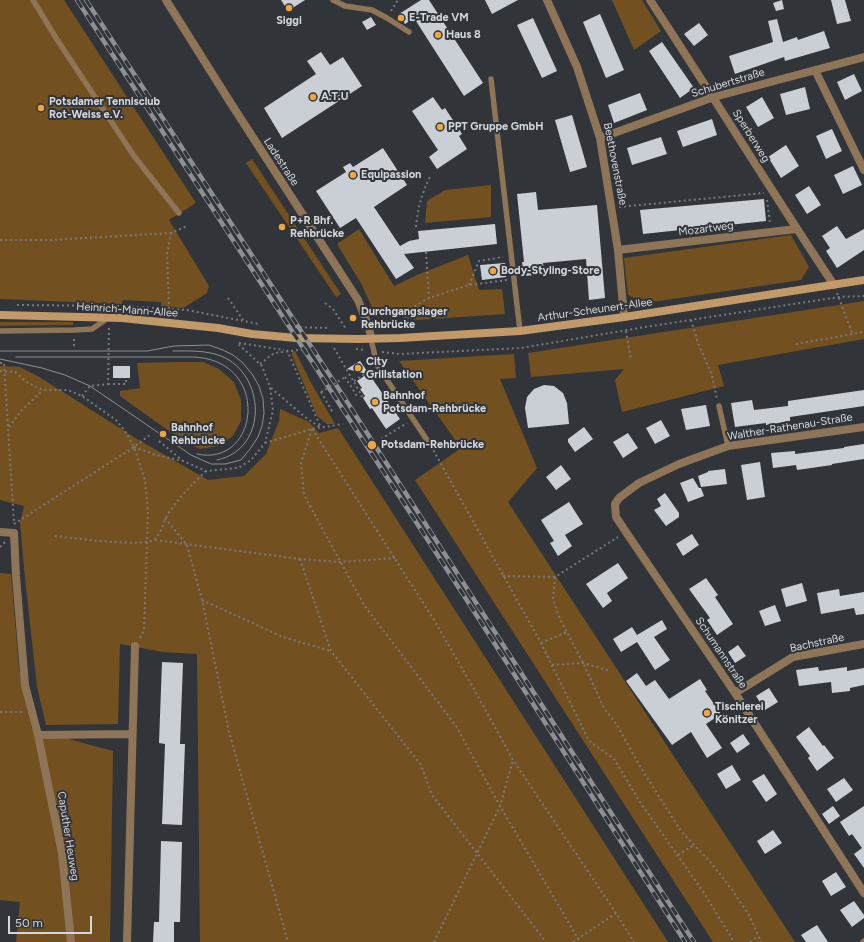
<!DOCTYPE html>
<html>
<head>
<meta charset="utf-8">
<style>
  body { margin:0 }
  #map { position:relative; width:864px; height:942px; overflow:hidden; background:#31353a; font-family:Figtree,sans-serif }
  canvas { display:block }
  .scale { position:absolute; left:8px; top:916px; width:84px; height:18px; box-sizing:border-box; border:2px solid #d5d8db; border-top:0; padding-left:5px; font-size:12px; line-height:14px; white-space:nowrap; color:#d5d8db; -webkit-text-stroke:3px #31353a; paint-order:stroke }
</style>
</head>
<body>
<div id="map">
<canvas width="864" height="942"></canvas>
<div class="scale">50 m</div>
</div>
<script>
const g = document.querySelector('canvas').getContext('2d');
g.lineJoin = 'round';
function paint(path, color) { g.fillStyle = color; g.fill(path, 'evenodd'); }
function stroke(path, color, width, dash) { g.strokeStyle = color; g.lineWidth = width; g.lineCap = dash ? 'butt' : 'round'; g.setLineDash(dash || []); g.stroke(path); }
function write(font, color, halo, rows, align = 'center') {
  g.font = font + ' Figtree,sans-serif'; g.lineWidth = 4; g.setLineDash([]); g.textBaseline = 'middle'; g.strokeStyle = halo; g.fillStyle = color; for (const [text, x, y, turn = 0] of rows) {
    g.save(); g.translate(x, y); g.rotate((+turn || 0) * Math.PI / 180); g.textAlign = isNaN(turn) ? turn : align; if (halo) g.strokeText(text, 0, 0); g.fillText(text, 0, 0); g.restore();
  }
}
const green = new Path2D(`
  M0,0H64L196,203L169,220L209,286L207,293L183,308L161,306V302L123,300L122,304L0,299Z
  M612,0H642L661,31L634,50Z
  M252,159L341,294L336,297L246,163Z
  M491,185V217L425,223L427,201L445,190Z
  M359,229L394,286L417,275L468,255L479,290L502,289L505,314L417,320L374,312L362,285L337,244Z
  M791,235L809,267L801,280L646,303L628,295L624,258Z
  M864,301V339L718,365L724,386L622,412L615,380L624,369L531,377L528,353Z
  M0,322H73V325L0,326Z
  M295,351L310,381L335,424H327L317,416L292,355V352Z
  M514,354L516,378L500,379L537,468L508,502L795,942H713L415,480L461,448L399,361Z
  M177,362H203L219,369L234,382L241,400V421L233,436L218,446L200,449L180,439L120,396V391L140,388L137,363Z
  M0,366L20,367L41,378L137,439L208,480L244,476L266,454L279,421L280,409L309,422L319,433L338,428L668,942H200L197,654L163,652L120,644L118,724L46,725L37,687L25,578L20,523L24,506L0,500Z
  M0,573L11,574L19,669L32,729L113,751L110,942H16L20,902L0,900Z`);
const building = new Path2D(`
  M281,0H305L288,11Z
  M421,0H429L483,83L464,96L414,18L405,24L399,14Z
  M485,0H518L492,14Z
  M782,0L784,9L776,11L773,3Z
  M831,0H845L851,21L837,24Z
  M600,14L624,70L606,78L583,22Z
  M371,17L376,25L367,30L362,22Z
  M533,18L557,71L542,78L517,25Z
  M777,19L783,42L797,37L798,40L824,31L830,48L785,61L784,57L735,74L729,56L773,42L768,21Z
  M699,23L708,35L694,46L684,34Z
  M662,42L694,88L680,98L649,51Z
  M321,52L330,65L343,57L362,86L282,138L264,108L316,74L307,61Z
  M854,74L862,91L845,100L837,82Z
  M805,87L810,109L786,115L780,94Z
  M640,93L647,110L614,123L608,105Z
  M433,97L442,110L445,108L462,134L459,136L467,149L437,169L429,157L438,150L412,111Z
  M762,97L774,118L758,127L746,107Z
  M572,115L587,167L570,172L555,120Z
  M712,119L717,135L683,147L677,131Z
  M832,129L842,151L826,159L816,136Z
  M661,137L667,154L632,165L627,148Z
  M786,145L799,166L781,178L768,157Z
  M383,148L407,185L374,207L400,246L409,241L419,239L418,231L495,224L497,244L404,254L414,268L396,279L356,218L340,228L316,191L346,172L343,167L350,163L353,167Z
  M853,166L862,185L843,194L834,175Z
  M809,186L821,205L807,214L795,195Z
  M536,192L538,210L597,205L605,298L589,300L586,259L543,263L544,274L524,276L522,262H524L517,194Z
  M764,199L766,221L643,234L640,210Z
  M837,226L846,239L864,229V250L837,268L826,251L830,248L822,236Z
  M505,263L506,277L482,280L480,265Z
  M360,361L400,419L386,429L372,408L370,409L363,398L365,396L360,389L362,388L357,381L367,374L347,369Z
  M113,366H130V378H113Z
  M544,385L554,386L563,393L567,403L569,424L528,428L525,408L527,397L534,389Z
  M864,390V406L790,417V421L766,425V423L735,427L731,403L752,400L754,410L788,406V401Z
  M706,405L710,426L686,430L681,409Z
  M661,420L670,436L655,444L646,428Z
  M584,427L593,439L575,452L568,442V439Z
  M628,433L638,448L623,458L613,442Z
  M864,444V459L832,464V465L797,470L796,465L773,468L771,453L795,451V454L844,448V447Z
  M760,462L765,497L747,500L741,465Z
  M561,465L571,479L556,490L546,477Z
  M725,469L727,484L701,487L698,476L708,472V471Z
  M693,478L699,488H701L704,496L688,502L680,483Z
  M665,493L679,513V517L666,526L654,510L661,506L657,499Z
  M569,502L583,524L565,535L572,546L558,556L550,543L554,541L541,520Z
  M692,534L699,545L683,556L676,544Z
  M618,563L628,578L607,593L612,601L603,608L586,584Z
  M706,578L718,595L715,597L733,624L717,635L707,620L710,618L689,589Z
  M802,583L807,601L786,607L781,589Z
  M839,589L840,596L864,592V614L856,615L854,608L821,614L817,593Z
  M775,605L781,621L765,626L759,611Z
  M662,620L667,629L654,637L670,660L655,670L637,642L621,652L613,639L632,627L637,635Z
  M738,645L746,656L735,663L728,652Z
  M162,662L183,663L180,744H185L182,825L162,824L165,744L159,743Z
  M818,667L819,671L847,667V671L864,668V685L850,688V691L832,693L831,682L799,686L796,670Z
  M637,673L646,686L655,680L669,699L700,679L707,690L705,691L721,714L706,724L722,748L707,758L691,732L672,745L626,681Z
  M769,688L778,702L765,710L756,696Z
  M809,727L823,746L824,745L834,758L817,771L808,758L810,756L796,737Z
  M743,734L750,744L737,753L730,743Z
  M732,765L741,780L726,789L717,774Z
  M764,774L777,794L766,802L752,781Z
  M844,778L853,790L836,802L827,789Z
  M833,806L840,816L829,824L822,814Z
  M864,806V868L854,854L862,848L852,834L849,836L840,822Z
  M773,830L782,843L765,854L757,841Z
  M161,841L182,842L180,922H174V942H153L154,922H159Z
  M836,872L846,887L831,896L822,881Z
  M854,901L864,915V918L852,927L840,910Z
  M817,925L828,942H806L801,935Z`);
const path = new Path2D(`
  M391,11L398,0
  M767,200L770,223
  M619,207L764,193
  M416,227C418,208 421,195 430,177
  M0,240H51L171,233L187,226
  M426,252L429,298
  M469,285L479,261L503,257
  M837,293L853,335
  M228,298L243,320
  M325,303L333,309L346,329
  M17,305L121,306L187,310L259,324
  M169,309L167,254L171,233
  M393,319L429,298L469,285L507,280
  M691,320L698,343L712,375L717,399
  M377,325L393,319L400,324
  M290,327L327,328
  M626,331L631,360
  M239,343L284,350
  M796,344L864,332
  M74,346V338
  M334,348L362,396L361,397
  M356,349L365,350
  M287,350L321,428
  M382,352L400,354L521,348L645,327L839,297L864,296
  M0,363H4L14,523
  M260,364L274,353L307,349
  M0,371L15,372L28,383L43,390H68L82,396L116,420L125,431L134,447L145,480L148,512L144,630L140,638
  M345,377L357,396
  M354,381L372,369
  M108,384H126V378
  M271,388L305,417L321,428
  M321,392L332,411L335,412
  M82,396L90,386L108,384L109,327
  M9,427L21,411L43,390
  M312,429L434,620L474,689L513,760L616,913L634,942
  M312,429L301,463L304,495L364,605L456,726L500,806L580,942
  M381,439L407,423
  M159,441L183,461
  M265,443L312,429L343,424
  M431,446L541,643L589,741L614,759L640,802L704,893L734,942
  M134,447L156,455L183,461L206,471L238,468L251,460L265,443L273,410L270,387L262,366L237,343
  M165,518L187,545L202,600L229,732L288,942
  M14,524L134,447L151,434
  M55,536C72,538 146,548 155,539C162,532 163,522 168,514C179,497 192,485 206,471
  M155,540L300,559L340,562L395,558
  M0,547L5,542
  M300,559L331,651L421,765L432,795L546,942
  M503,576L555,577L618,537
  M555,577L553,599L559,617L583,663L604,708L617,725L641,768L681,831L712,864L733,891L749,915L761,942
  M202,600L283,637L331,651
  M541,643L567,632
  M552,665L583,663L610,671
  M0,712H23
  M678,855L694,845
  M434,942L500,806L513,760
  M573,942L616,913
  M750,942L758,936`);
const service = new Path2D(`
  M33,0L56,38L134,156L179,213
  M333,0L345,6L372,10L387,18L409,32
  M491,79L520,331
  M0,331L75,330L92,329L108,318
  M371,339L377,365L427,440
  M719,406L728,446
  M863,942L864,941`);
const minor = new Path2D(`
  M166,0L230,102L358,300L369,327L371,339
  M547,0L577,67L600,138L618,250L624,317
  M650,0C712,94 771,191 834,285
  M815,70L864,170
  M600,138L714,97L864,57
  M618,250L796,229
  M864,427L728,446L679,464L639,483L619,498L615,504L616,517L626,532L735,693L864,893
  M0,532L14,533L16,576L25,685L38,735L62,853L71,942
  M735,693L793,657L864,644
  M38,735L132,734
  M127,942L135,646`);
const secondary = new Path2D(`
  M0,315L122,318L218,328L252,334L296,338L358,339L400,338L520,331L624,317L864,280`);
const tram = new Path2D(`
  M0,351H147L174,346L209,345L223,350L233,355L242,362L252,374L259,386L263,399L264,413L262,426L258,437L250,449L241,460L225,464H211L191,455L90,386L65,375L42,368L0,359
  M173,351C189,351 205,350 221,356C266,374 269,449 217,460
  M16,357H194C272,361 259,468 197,454`);
const rail = new Path2D(`
  M77,0L468,602L685,942
  M86,0L342,394L694,942`);
const pathBridge = new Path2D(`
  M321,392L345,377`);
const markers = [
  [289,8,4,"#f0a63f"],
  [401,18,4,"#f0a63f"],
  [438,35,4,"#f0a63f"],
  [313,97,4,"#f0a63f"],
  [41,108,4,"#f0a63f"],
  [440,127,4,"#f0a63f"],
  [353,175,4,"#f0a63f"],
  [282,227,4,"#f0a63f"],
  [493,271,4,"#f0a63f"],
  [353,318,4,"#f0a63f"],
  [358,368,4,"#f0a63f"],
  [375,402,4,"#f0a63f"],
  [163,434,4,"#f0a63f"],
  [372,445,5,"#f0a63f"],
  [707,713,4,"#f0a63f"]
];
const poiNames = [
  ["E-Trade VM",409,18],
  ["Siggi",289,21,"center"],
  ["Haus 8",446,35],
  ["A.T.U",321,97],
  ["Potsdamer Tennisclub",49,102],
  ["Rot-Weiss e.V.",49,115],
  ["PPT Gruppe GmbH",448,127],
  ["Equipassion",361,175],
  ["P+R Bhf.",290,221],
  ["Rehbrücke",290,234],
  ["Body-Styling-Store",501,271],
  ["Durchgangslager",361,312],
  ["Rehbrücke",361,325],
  ["City",366,362],
  ["Grillstation",366,375],
  ["Bahnhof",383,396],
  ["Potsdam-Rehbrücke",383,409],
  ["Bahnhof",171,428],
  ["Rehbrücke",171,441],
  ["Potsdam-Rehbrücke",381,445],
  ["Tischlerei",715,707],
  ["Könitzer",715,720]
];
const streetNames = [
  ["Schubertstraße",728,83,-17],
  ["Sperberweg",751,136,58],
  ["Ladestraße",281,162,57],
  ["Beethovenstraße",615,164,79],
  ["Mozartweg",706,229,-7],
  ["Heinrich-Mann-Allee",127,310,4],
  ["Arthur-Scheunert-Allee",595,310,-8],
  ["Walther-Rathenau-Straße",790,427,-9],
  ["Bachstraße",817,643,-12],
  ["Schumannstraße",721,653,56],
  ["Caputher Heuweg",68,836,81]
];
paint(green, '#735020');
paint(building, '#cacfd6');
stroke(path, '#777a7e', 2, [2, 3]);
stroke(service, '#8f7557', 5.5);
stroke(minor, '#8f7557', 8);
stroke(secondary, '#c29968', 8);
stroke(tram, '#8c9094', 1);
stroke(rail, '#8c9094', 4.5);
stroke(rail, '#31353a', 3, [9]);
stroke(pathBridge, '#777a7e', 2, [2, 3]);
for (const [x, y, r, color] of markers) { const dot = new Path2D(); dot.arc(x, y, r, 0, 2 * Math.PI); g.fillStyle = color; g.fill(dot); stroke(dot, '#31353a', 1.5); }
write('bold 11px', '#d5d8db', '#31353a', poiNames, 'left');
write('11px', '#d5d8db', '#31353a', streetNames);
</script>
</body>
</html>
